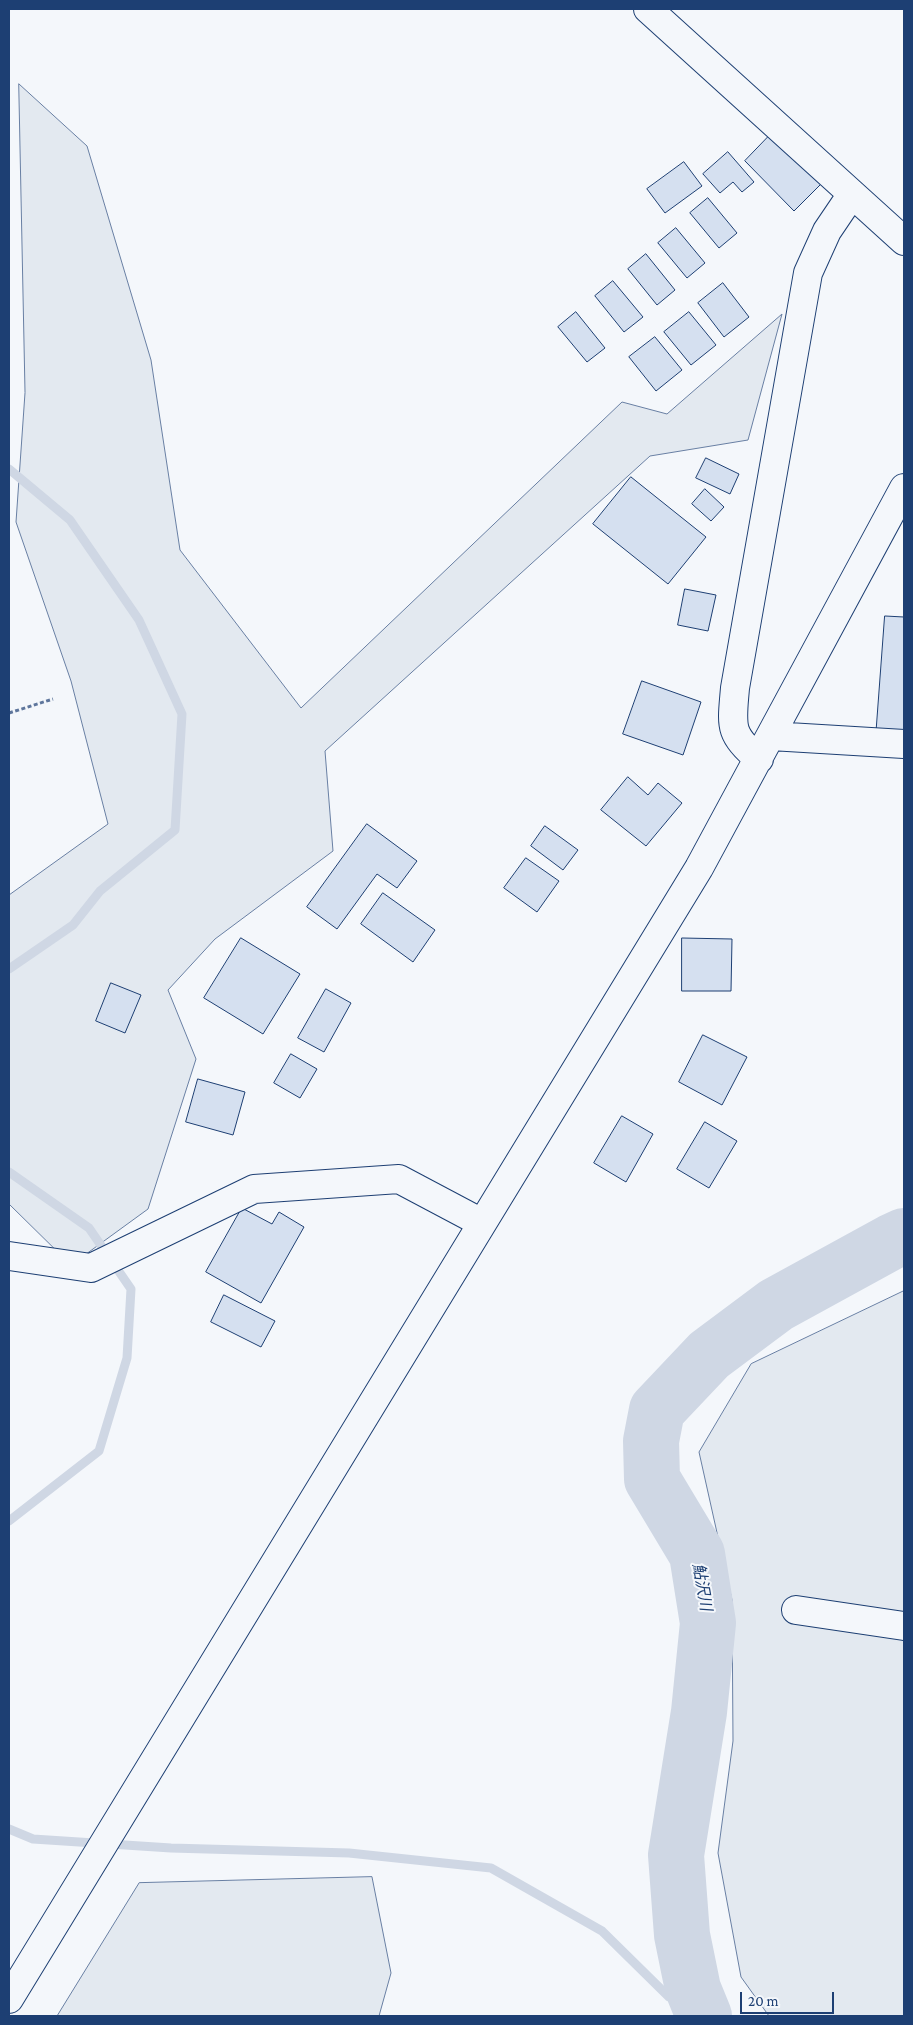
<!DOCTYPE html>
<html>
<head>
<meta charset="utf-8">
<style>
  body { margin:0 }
  #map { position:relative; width:913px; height:2025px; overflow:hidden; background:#f4f7fb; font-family:"Crimson Pro",serif }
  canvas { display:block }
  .frame { position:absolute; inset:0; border:10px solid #1d3f73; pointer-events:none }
  .scale { position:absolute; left:740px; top:1992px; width:94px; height:22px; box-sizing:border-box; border:2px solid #1d3f73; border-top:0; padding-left:6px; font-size:15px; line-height:18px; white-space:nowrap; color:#1d3f73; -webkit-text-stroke:4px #f4f7fb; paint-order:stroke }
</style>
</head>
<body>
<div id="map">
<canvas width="913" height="2025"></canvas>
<div class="frame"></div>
<div class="scale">20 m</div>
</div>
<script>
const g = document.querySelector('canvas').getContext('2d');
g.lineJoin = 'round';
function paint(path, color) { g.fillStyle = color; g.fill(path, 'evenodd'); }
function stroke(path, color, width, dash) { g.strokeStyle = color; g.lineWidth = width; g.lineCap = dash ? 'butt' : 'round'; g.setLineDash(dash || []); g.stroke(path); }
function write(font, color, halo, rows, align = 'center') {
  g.font = font + ' "Crimson Pro","Noto Sans JP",serif'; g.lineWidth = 4; g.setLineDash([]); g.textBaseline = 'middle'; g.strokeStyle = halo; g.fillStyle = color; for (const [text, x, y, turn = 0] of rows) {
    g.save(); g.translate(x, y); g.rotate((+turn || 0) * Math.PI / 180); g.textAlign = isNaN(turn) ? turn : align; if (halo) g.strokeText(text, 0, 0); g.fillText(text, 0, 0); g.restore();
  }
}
const green = new Path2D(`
  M19,84L87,146L151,360L180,550L301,708L622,402L667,414L782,314L748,440L650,456L325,751L333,851L215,939L168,990L196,1059L148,1209L71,1265L9,1204V895L108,824L71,681L16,522L25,393Z
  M904,1291V2016H769L741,1977L718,1853L733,1741L732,1600L699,1452L751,1364Z
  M372,1877L391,1973L379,2016H57L139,1883Z`);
const stream = new Path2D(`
  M9,469L70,520L139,620L182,714L175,830L100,891L73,925L9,969
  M9,1172L89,1228L131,1289L127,1358L99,1451L9,1521
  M9,1829L33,1839L171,1848L349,1853L491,1868L602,1931L669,1997L703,2012`);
const river = new Path2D(`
  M704,2016L693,1989L682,1935L676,1855L699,1712L708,1623L697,1554L652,1479L651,1441L657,1410L709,1355L776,1305L891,1242L904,1236`);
const building = new Path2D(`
  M772,133L822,183L794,211L745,161Z
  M728,152L754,182L742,192L733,182L720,193L703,174Z
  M684,162L702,186L665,213L647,189Z
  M708,198L737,233L719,248L690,213Z
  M676,228L705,263L687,278L658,243Z
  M646,254L675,290L657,305L628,269Z
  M613,281L643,317L624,332L595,296Z
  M723,283L749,317L724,337L698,303Z
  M576,312L605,348L587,362L558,327Z
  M689,312L716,345L691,365L664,332Z
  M655,337L682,370L656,391L629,357Z
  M706,458L739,474L730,494L696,478Z
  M631,477L706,537L668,584L593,524Z
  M705,489L724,507L711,521L692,504Z
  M685,589L716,595L708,631L678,625Z
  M885,616L904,617V738L876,737Z
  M642,681L701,702L683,755L623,734Z
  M628,777L648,795L658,783L682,803L646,846L601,810Z
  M367,824L417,861L397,888L377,874L337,929L307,907Z
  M545,826L578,850L563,870L531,846Z
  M526,858L559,881L537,912L504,888Z
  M383,893L435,930L413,962L361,924Z
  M241,938L300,974L263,1034L204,998Z
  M682,938L732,939L731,991H682Z
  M111,983L141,995L125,1033L96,1021Z
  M326,989L351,1003L324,1052L298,1038Z
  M703,1035L747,1057L722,1105L679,1082Z
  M291,1054L317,1069L300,1098L274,1083Z
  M198,1079L245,1092L233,1135L186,1122Z
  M622,1116L653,1134L626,1182L594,1163Z
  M705,1122L737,1141L709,1188L677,1169Z
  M242,1208L272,1224L279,1212L304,1227L261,1303L206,1272Z
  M224,1295L275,1321L261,1347L211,1322Z`);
const path = new Path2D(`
  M9,713L53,699`);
const minor = new Path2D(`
  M648,9L904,241
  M771,736L904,744
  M759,759C728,734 732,725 735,688L808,273L827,231L852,194
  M9,1256L91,1268L254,1189L399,1179L482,1223
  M796,1610L904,1626
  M9,1999L699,868L904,488`);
const waterNames = [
  ["鮎沢川",702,1587,80]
];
paint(green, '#e3e9f0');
stroke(green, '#687fa3', 1);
stroke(stream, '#cfd7e4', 9);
stroke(river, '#cfd7e4', 56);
paint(building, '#d5e0f0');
stroke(building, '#1d3f73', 1);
stroke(minor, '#1d3f73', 30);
stroke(path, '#5e769c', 3, [4, 2.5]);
stroke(minor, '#f4f7fb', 28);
write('italic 16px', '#1d3f73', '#f4f7fb', waterNames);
</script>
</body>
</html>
